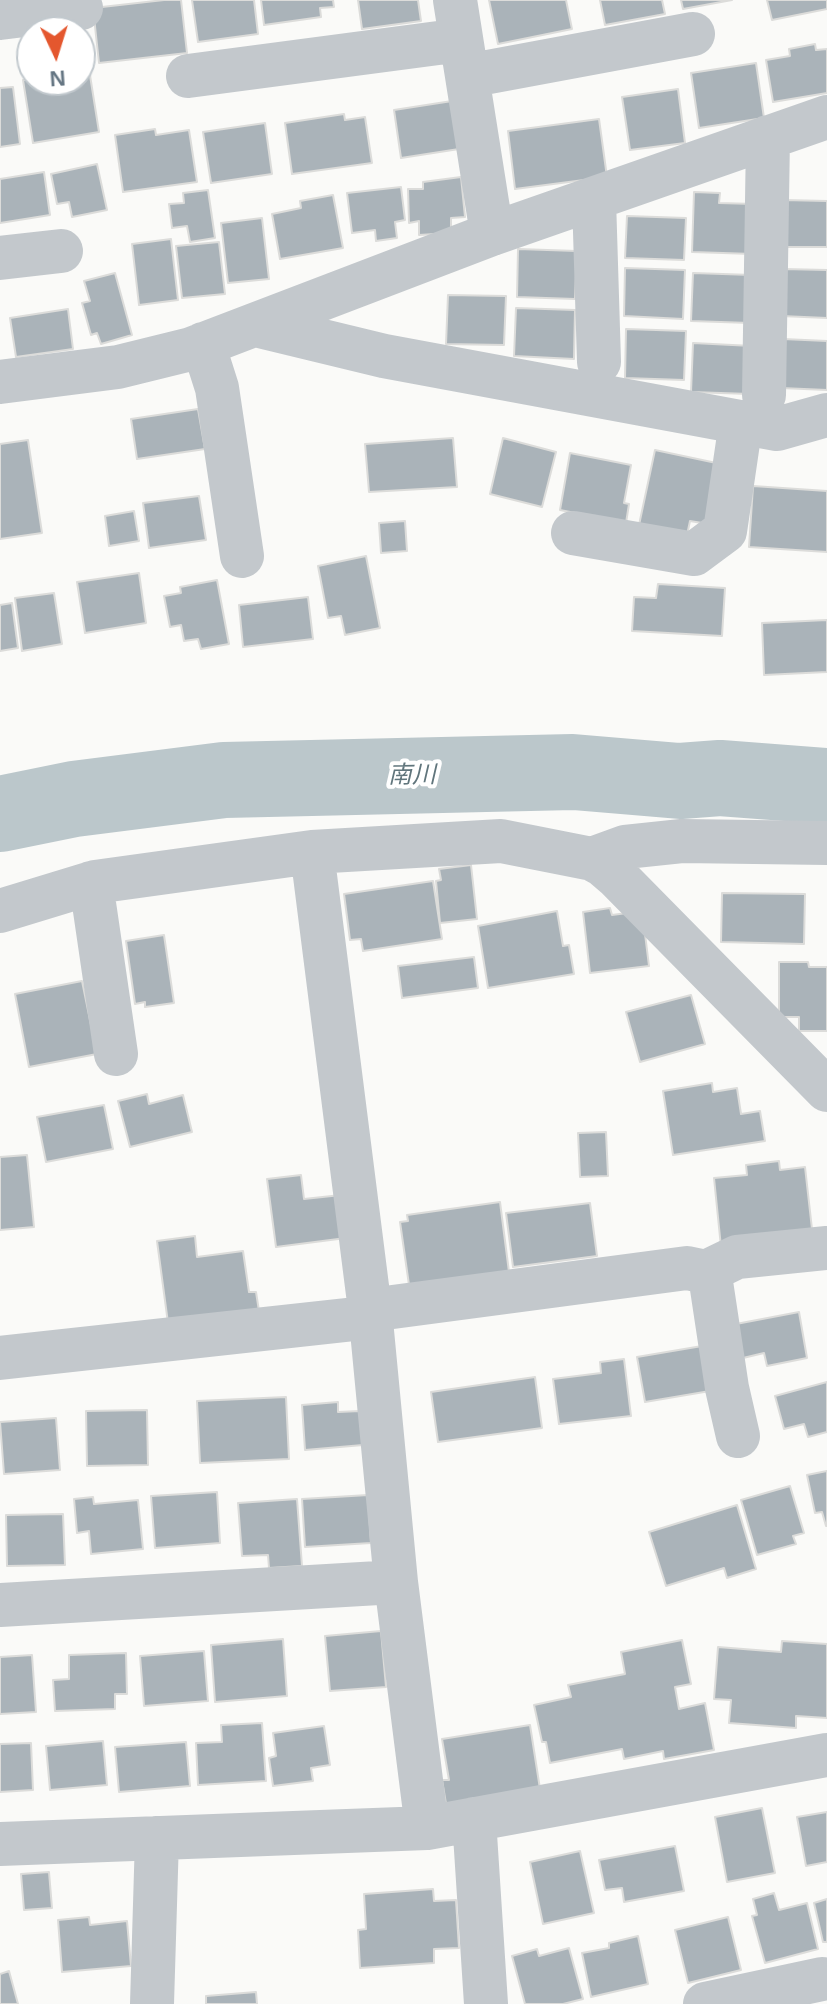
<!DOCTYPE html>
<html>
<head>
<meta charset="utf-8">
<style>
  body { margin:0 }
  #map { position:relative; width:827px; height:2004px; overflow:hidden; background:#fafaf8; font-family:Arial,sans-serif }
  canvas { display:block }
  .north { position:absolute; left:16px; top:16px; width:80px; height:80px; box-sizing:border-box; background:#fff; border:2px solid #c1c8cd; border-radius:50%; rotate:176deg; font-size:22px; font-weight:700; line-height:32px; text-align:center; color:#657683 }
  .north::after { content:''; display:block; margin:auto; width:28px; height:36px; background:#e4572e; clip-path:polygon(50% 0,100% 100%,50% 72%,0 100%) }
</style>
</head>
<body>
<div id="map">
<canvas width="827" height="2004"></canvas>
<div class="north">N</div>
</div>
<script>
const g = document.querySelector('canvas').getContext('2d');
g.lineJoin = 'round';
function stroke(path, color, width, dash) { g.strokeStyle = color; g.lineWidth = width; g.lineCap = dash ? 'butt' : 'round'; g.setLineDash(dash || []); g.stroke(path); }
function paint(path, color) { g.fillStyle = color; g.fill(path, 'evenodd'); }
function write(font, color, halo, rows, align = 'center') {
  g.font = font + ' Arial,"Noto Sans JP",sans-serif'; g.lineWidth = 8; g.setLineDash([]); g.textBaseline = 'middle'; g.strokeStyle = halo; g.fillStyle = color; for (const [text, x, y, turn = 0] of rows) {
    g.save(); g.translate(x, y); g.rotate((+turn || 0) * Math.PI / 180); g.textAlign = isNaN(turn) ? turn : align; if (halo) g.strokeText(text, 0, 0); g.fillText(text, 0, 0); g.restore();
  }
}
const river = new Path2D(`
  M0,814L74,799L224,780L573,772L680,781L720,778L827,786`);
const building = new Path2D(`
  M164,0H181L187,53L99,63L93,8Z
  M192,0H254L258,34L198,42Z
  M261,0H333L334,7L320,8L321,17L264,25Z
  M358,0H418L421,21L362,29Z
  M489,0H566L572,29L498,44Z
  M600,0H662L665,14L605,25Z
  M681,0H732L683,9Z
  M767,0H827V9L772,20Z
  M815,44L816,50L827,49V93L773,102L766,60L790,56L789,49Z
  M756,63L764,118L699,128L691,73Z
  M89,69L99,132L33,143L23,80H80V71Z
  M13,87L20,144L0,147V88Z
  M678,89L685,143L630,150L622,97Z
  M452,101L459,149L401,158L394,110Z
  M344,114L345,120L365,117L372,163L292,174L285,123Z
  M599,119L607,177L515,189L508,131Z
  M265,123L272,174L211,183L203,132Z
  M155,129L156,135L189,130L197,182L123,192L115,135Z
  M97,164L107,210L72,217L69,202L57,204L51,174Z
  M44,172L50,215L0,223V179Z
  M461,177L465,217L451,218V233L419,235V221L409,223L408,189H423V182Z
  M401,187L405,220L395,222L397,238L376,241L375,230L352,233L347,193Z
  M208,190L215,238L190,242L187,226L172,228L169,204L184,203L183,193Z
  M694,192L720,193L719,203L755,204L753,254L692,252Z
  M333,195L343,248L280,259L272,214L301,208L300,201Z
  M783,200L827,201V247H782Z
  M627,216L686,218L684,260L625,258Z
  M262,218L269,279L228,283L221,223Z
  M171,239L178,300L139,305L132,244Z
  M219,242L225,294L182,298L176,246Z
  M518,249L577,251L575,299L517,297Z
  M625,268L685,270L683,319L624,316Z
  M783,269L827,270V318L781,316Z
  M115,273L132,335L101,344L97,333L91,335L82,303L90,301L84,281Z
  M693,273L752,275L750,323L691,321Z
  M448,295L506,296L504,345L446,344Z
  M516,308L575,310L574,359L514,356Z
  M68,309L73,349L16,357L10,318Z
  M626,329L686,331L684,380L625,378Z
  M783,339L827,341V390L781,388Z
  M693,343L752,346L750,394L691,392Z
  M198,409L205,449L137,459L131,419Z
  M453,438L457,487L369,492L365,444Z
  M503,438L556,452L542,507L490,494Z
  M28,440L42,533L0,539V444Z
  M655,450L721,464L708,524L690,521L687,535L639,525Z
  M570,453L631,465L624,503L629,504L626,523L560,510Z
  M753,486L827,491V552L749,547Z
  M199,496L206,540L149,548L143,503Z
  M134,511L139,541L109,546L105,516Z
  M405,521L407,551L381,553L379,523Z
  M366,556L380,628L345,635L341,616L328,618L318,566Z
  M139,573L146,623L85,633L77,582Z
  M217,580L229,644L201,649L198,639L184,641L181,625L170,627L164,596L181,593L180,587Z
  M658,584L725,588L722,636L632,631L634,597L656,598Z
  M54,593L62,644L22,651L15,598Z
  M308,597L313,639L243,647L239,605Z
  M12,603L18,648L0,651V605Z
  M827,620V672L764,675L762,623Z
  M471,865L477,919L440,923L436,881L441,880L439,869Z
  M433,881L442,939L363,951L361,939L350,940L344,894Z
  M722,893L805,894L804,944L721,942Z
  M610,908L612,915L634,912L644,926L649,966L590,973L583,912Z
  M557,911L563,946L569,945L574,974L488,988L478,926Z
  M164,935L174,1003L145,1007V1002L135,1004L126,941Z
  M474,957L478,988L402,998L398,966Z
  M779,962H808L809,967H827V1031H799V1017H779Z
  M82,981L97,1054L29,1067L15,994Z
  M691,995L705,1044L640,1062L626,1012Z
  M712,1083L713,1092L737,1088L741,1114L760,1111L765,1141L673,1155L663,1091Z
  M147,1094L149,1104L183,1095L192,1132L130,1147L118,1101Z
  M104,1105L113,1149L46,1162L37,1117Z
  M606,1132L608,1176L580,1177L578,1133Z
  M27,1155L34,1227L0,1230V1157Z
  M779,1161L780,1170L805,1167L813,1238L721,1247L714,1178L747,1175L746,1165Z
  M301,1175L304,1199L341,1195L346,1238L276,1247L267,1179Z
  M500,1202L509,1272L409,1285L400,1222L408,1221L407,1215Z
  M590,1203L597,1256L513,1267L506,1213Z
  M195,1236L197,1257L243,1251L249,1292H256L259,1311L168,1323L157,1241Z
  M799,1312L807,1358L767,1366L764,1353L743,1358L736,1324Z
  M702,1346L710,1391L645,1402L637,1357Z
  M624,1359L631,1416L559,1424L553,1379L601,1373L600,1362Z
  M535,1377L542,1428L438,1442L431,1392Z
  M827,1382V1432L808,1437L804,1424L784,1429L775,1396Z
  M286,1397L289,1459L200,1463L197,1401Z
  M338,1402V1412L360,1411L363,1445L305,1450L302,1405Z
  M147,1410L148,1465L87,1466L86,1411Z
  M56,1418L60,1470L4,1474L0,1422Z
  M827,1471V1526H826L822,1512L815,1513L807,1475Z
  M790,1486L804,1533L793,1536L796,1544L757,1555L741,1500Z
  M217,1492L220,1543L155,1548L151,1496Z
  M368,1495L371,1543L305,1547L302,1499Z
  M93,1497L94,1504L138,1500L143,1549L91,1554L89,1531L77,1533L74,1499Z
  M297,1499L302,1566L269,1568L268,1555L242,1556L238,1503Z
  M737,1505L756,1569L727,1578L724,1568L666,1586L649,1532Z
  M63,1514L65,1565L7,1566L6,1515Z
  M381,1631L386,1687L330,1691L325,1636Z
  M283,1639L287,1696L215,1702L211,1645Z
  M682,1640L691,1684L675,1687L679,1709L705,1703L714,1750L664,1759L663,1751L624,1759L622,1749L550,1763L546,1742H542L534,1705L571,1697L568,1685L625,1674L621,1652Z
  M782,1641L827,1644V1718L796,1716V1728L729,1723L731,1700L714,1699L718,1647L781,1652Z
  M204,1651L208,1701L144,1706L140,1656Z
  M126,1653L127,1694H115V1709L55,1711L53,1680L69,1679V1655Z
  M32,1655L36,1712L0,1714V1657Z
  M262,1723L266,1781L198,1785L196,1743L222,1742L221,1725Z
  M530,1725L540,1789L446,1804L442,1780H449L442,1739Z
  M324,1726L330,1765L311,1768L313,1781L273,1786L269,1758L276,1756L273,1733Z
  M103,1741L107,1785L50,1790L46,1746Z
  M186,1742L190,1786L119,1792L115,1747Z
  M31,1743L33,1790L0,1792V1744Z
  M762,1808L775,1873L727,1882L715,1817Z
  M827,1812V1862L806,1866L797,1817Z
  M675,1846L684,1891L624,1902L622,1888L605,1890L599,1860Z
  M580,1851L594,1913L543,1924L530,1862Z
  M49,1872L52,1908L24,1910L21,1874Z
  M433,1889L434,1901L456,1900L459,1948L434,1949V1963L360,1968L358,1930L366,1929L364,1894Z
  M774,1893L779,1910L807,1903L818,1949L765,1963L752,1916L757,1915L753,1899Z
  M827,1899V1942H823L814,1903Z
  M89,1917L90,1925L127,1921L131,1966L62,1972L58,1920Z
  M728,1917L741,1970L688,1983L675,1930Z
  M638,1936L648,1984L591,1997L582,1953L609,1948V1943Z
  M569,1948L583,1999L563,2004H525L512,1956L537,1949L539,1956Z
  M9,1971L18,2004H0V1974Z
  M256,1992L257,2004H206V1996Z`);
const minor = new Path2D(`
  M455,0L492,234
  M0,18L81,8
  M188,76L461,40
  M467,76L693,34
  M594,199L599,362
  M0,258L61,251
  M256,325L384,356L777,429L827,415
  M203,344L217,388L242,556
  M0,382L118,367L191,349L492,234L827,117
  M764,395L768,137
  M573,533L694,554L725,531L741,422
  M312,852L370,1310L396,1582L427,1828
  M592,859L603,865L617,877L827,1090
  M91,883L116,1054
  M0,911L95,882L312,852L501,841L592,859L625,847L682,841L827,843
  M706,1272L737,1257L827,1248
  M0,1358L355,1319L370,1310L687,1268L706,1272L711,1282L727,1388L738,1436
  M0,1605L396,1582
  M474,1819L486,2004
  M0,1844L427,1828L827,1755
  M152,2004L157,1838
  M705,2004L822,1979`);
const waterNames = [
  ["南川",412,776,-1]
];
stroke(river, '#bbc7cb', 76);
paint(building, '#aab3b9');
stroke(building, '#dcdcda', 2);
stroke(minor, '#c3c8cc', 44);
write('italic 24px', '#60757c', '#fff', waterNames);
</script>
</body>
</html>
